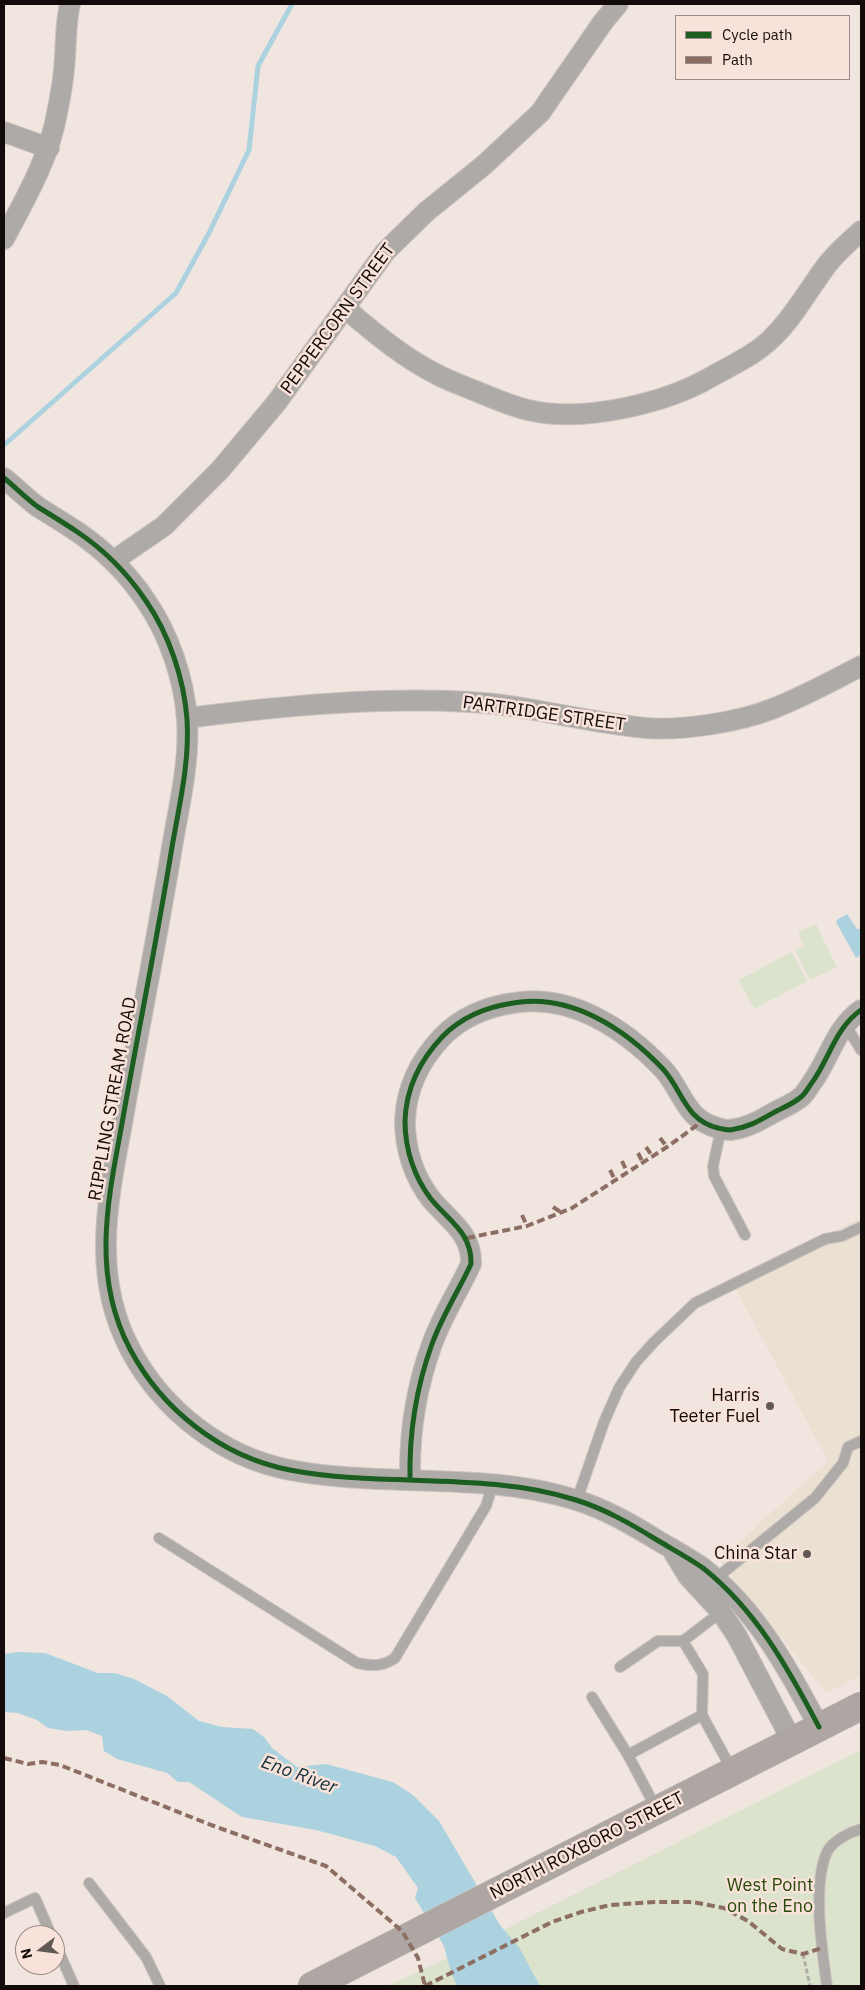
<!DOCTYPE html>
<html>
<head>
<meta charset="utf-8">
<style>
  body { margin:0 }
  #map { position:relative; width:865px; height:1990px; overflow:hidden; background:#f1e5e0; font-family:"IBM Plex Sans",sans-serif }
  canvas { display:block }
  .frame { position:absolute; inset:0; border:5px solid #130b09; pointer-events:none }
  .legend { position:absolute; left:675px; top:15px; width:175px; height:65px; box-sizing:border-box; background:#f8e2d9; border:1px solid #9c8c86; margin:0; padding:6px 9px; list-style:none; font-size:15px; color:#130b09 }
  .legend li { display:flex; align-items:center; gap:10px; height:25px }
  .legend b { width:25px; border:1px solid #9c8c86 }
  .north { position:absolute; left:15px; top:1925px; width:50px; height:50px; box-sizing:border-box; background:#f8e2d9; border:1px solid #9c8c86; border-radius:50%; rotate:255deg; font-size:14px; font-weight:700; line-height:20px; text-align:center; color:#130b09 }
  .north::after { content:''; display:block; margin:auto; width:18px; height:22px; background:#615754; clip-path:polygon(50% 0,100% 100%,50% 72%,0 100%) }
</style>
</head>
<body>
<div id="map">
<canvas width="865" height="1990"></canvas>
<div class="frame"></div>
<ul class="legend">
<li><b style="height:6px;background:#1b5e20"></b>Cycle path</li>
<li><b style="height:6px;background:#8d6e63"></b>Path</li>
</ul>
<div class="north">N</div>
</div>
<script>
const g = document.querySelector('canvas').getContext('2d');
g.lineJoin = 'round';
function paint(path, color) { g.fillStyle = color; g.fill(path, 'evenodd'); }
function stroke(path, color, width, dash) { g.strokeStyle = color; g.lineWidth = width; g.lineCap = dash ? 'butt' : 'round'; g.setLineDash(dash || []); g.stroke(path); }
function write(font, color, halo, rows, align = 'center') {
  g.font = font + ' "IBM Plex Sans",sans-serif'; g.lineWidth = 5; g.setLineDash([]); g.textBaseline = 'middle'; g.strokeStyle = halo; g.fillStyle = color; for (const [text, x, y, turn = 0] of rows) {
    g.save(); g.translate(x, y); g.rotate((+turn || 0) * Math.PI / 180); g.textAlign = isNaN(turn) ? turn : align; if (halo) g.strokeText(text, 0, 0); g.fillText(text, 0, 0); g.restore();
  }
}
const commercial = new Path2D(`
  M861,1217V1676L826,1693L719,1560L828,1461L734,1286Z`);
const green = new Path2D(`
  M816,924L837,967L810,980L795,950L804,946L798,932Z
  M792,952L807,981L754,1009L739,980Z
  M861,1750V1986H387L450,1957Z`);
const water = new Path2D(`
  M847,914L857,929H861V955L856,958L836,922L838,919Z
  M17,1652L45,1653L98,1673H115L134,1679L167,1696L199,1721L222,1727L253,1729L265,1738L272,1748L297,1767L326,1764L393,1782L413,1795L439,1821L500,1925L520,1949L540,1986H457L450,1969L444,1946L415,1898L418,1888L396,1857L375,1846L316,1830L242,1817L189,1782H178L167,1773L117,1759L104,1751L102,1736L86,1730L67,1731L48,1728L37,1720L18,1713L4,1712V1654Z`);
const stream = new Path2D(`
  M4,445L176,293L209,233L249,150L258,66L292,4`);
const path = new Path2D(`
  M803,1954L810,1986`);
const lane = new Path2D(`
  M845,1024L861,1050
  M721,1129L713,1166L714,1176L745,1235
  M577,1500L604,1422L619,1388L636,1362L654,1342L695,1303L825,1239L842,1236L861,1227
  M159,1538L357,1663C372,1666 382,1667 395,1658L486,1506L493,1484
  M714,1580L815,1498L843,1463L848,1447L861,1441
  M683,1641L721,1612
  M620,1667L658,1641H683L703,1674L702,1715L732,1770
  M592,1697L628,1755
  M657,1810L628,1755L702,1715
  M89,1883L146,1957L160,1986
  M4,1913L35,1898L51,1935
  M55,1943L74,1986
  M827,1986C822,1951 812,1885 827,1852C832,1841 850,1832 861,1829`);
const street = new Path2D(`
  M4,132L49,148
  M4,239C25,199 49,159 57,113C61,94 64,76 65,57C66,39 66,21 70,4
  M345,308C374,333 405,359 440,376C452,382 466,387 478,392C495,399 511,406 528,410C582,423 664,404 711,377C732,365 755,355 772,338C793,318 807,292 824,269C834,254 848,243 861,231
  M4,478C15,487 26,498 38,507C51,515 64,523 76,531C103,549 128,574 146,601C169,634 184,679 187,719C190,764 178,810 171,853C156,945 137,1037 121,1129C107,1204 92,1277 130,1349C162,1410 222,1457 290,1470C383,1488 484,1471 576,1500C605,1509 631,1524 657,1540C672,1549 689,1558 703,1568C756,1610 788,1668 819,1727
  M113,561L164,526L220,470L277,402L385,252L426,212L484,165L540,113L603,22L618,4
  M187,718C281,706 375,697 470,702C529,705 587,723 646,728C682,731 739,722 772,709C803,697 832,681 861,666
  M410,1480C409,1433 416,1388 432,1344C442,1316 459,1290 471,1264C472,1233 449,1221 431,1199C414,1177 405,1149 405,1121C406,1088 420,1060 443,1036C462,1017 486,1007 513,1003C571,993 625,1029 663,1069C683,1091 685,1120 718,1128C722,1129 725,1130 730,1130C747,1128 759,1121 773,1113C782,1108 793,1104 801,1097C805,1094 808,1088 811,1084C829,1060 835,1028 861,1010
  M674,1553L688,1576L721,1612L737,1636L792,1741`);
const highway = new Path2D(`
  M312,1986L861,1706`);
const quiet = new Path2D(`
  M660,1138L667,1147
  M646,1147L653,1157
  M638,1153L643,1163
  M622,1161L627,1172
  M610,1170L615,1180
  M553,1207L562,1213
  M522,1215L527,1226
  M467,1238L527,1226L572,1208L667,1147L696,1126L700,1120
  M4,1758L28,1764L42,1762L60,1765L211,1825L326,1866L402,1931L418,1958L425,1986
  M425,1986L552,1922L581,1912L610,1905L655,1902H692L724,1908L748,1921L782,1949L803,1954L822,1948`);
const cycleway = new Path2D(`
  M4,478C15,487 26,498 38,507C51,515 64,523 76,531C103,549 128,574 146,601C169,634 184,679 187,719C190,764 178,810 171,853C156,945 137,1037 121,1129C107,1204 92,1277 130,1349C162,1410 222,1457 290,1470C383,1488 484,1471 576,1500C605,1509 631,1524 657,1540C672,1549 689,1558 703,1568C756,1610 788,1668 819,1727
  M410,1480C409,1433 416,1388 432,1344C442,1316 459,1290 471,1264C472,1233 449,1221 431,1199C414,1177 405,1149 405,1121C406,1088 420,1060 443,1036C462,1017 486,1007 513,1003C571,993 625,1029 663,1069C683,1091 685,1120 718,1128C722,1129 725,1130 730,1130C747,1128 759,1121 773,1113C782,1108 793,1104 801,1097C805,1094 808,1088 811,1084C829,1060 835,1028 861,1010`);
const markers = [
  [770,1406,5,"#615754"],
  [807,1554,5,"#615754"]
];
const streetNames = [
  ["PEPPERCORN STREET",338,319,-54],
  ["PARTRIDGE STREET",544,714,8],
  ["RIPPLING STREAM ROAD",113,1099,-80],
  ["NORTH ROXBORO STREET",587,1846,-27]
];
const poiNames = [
  ["Harris",760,1396],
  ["Teeter Fuel",760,1417],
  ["China Star",797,1554]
];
const parkNames = [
  ["West Point",770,1886],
  ["on the Eno",770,1907]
];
const waterNames = [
  ["Eno River",299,1775,20]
];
paint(commercial, '#ebe1d2');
paint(green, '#dbe3cc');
paint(water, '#acd2df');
stroke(stream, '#acd2df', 5);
stroke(lane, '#ccc3bf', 12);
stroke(street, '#ccc3bf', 22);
stroke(highway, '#ccc3bf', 29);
stroke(path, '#b1aca9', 3, [5, 2.5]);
stroke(lane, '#adaaa7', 10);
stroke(street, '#adaaa7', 20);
stroke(highway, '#ada6a2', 28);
stroke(quiet, '#8d6e63', 4, [8, 4]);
stroke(cycleway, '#1b5e20', 5);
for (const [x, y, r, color] of markers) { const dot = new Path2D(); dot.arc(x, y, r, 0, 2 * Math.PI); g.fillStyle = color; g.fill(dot); stroke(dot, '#f8e2d9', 2); }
write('18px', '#130b09', '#f8e2d9', streetNames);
write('18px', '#130b09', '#f8e2d9', poiNames, 'right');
write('18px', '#294b0a', '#f8e2d9', parkNames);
write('italic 19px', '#15323c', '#f8e2d9', waterNames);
</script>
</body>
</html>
